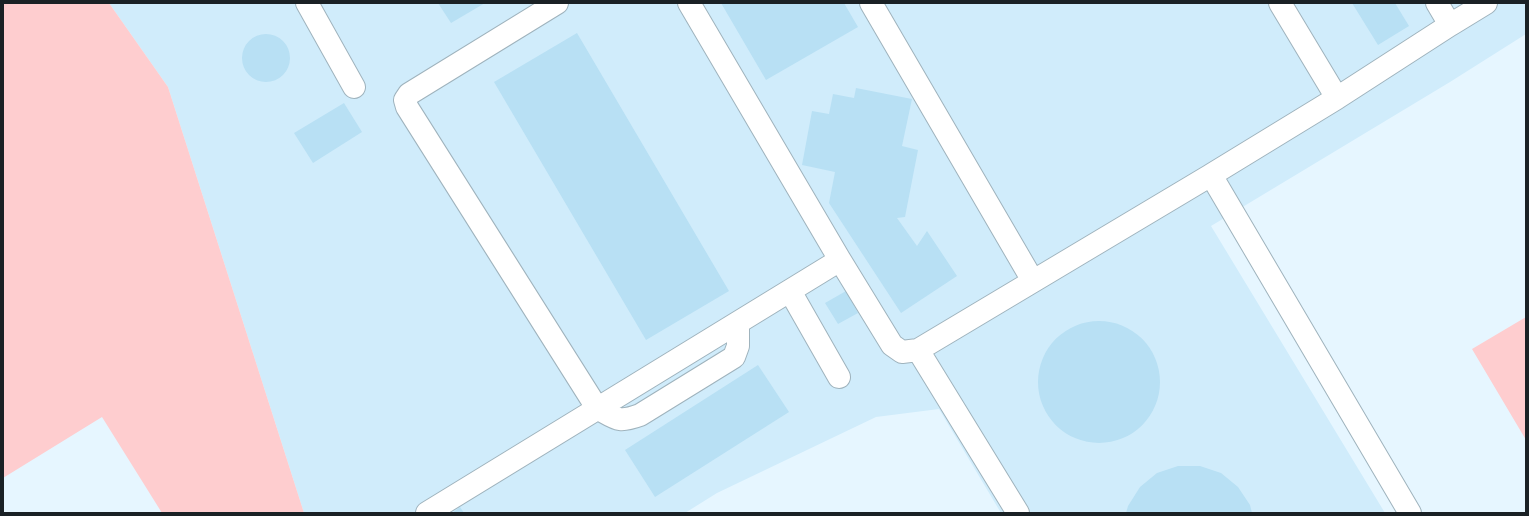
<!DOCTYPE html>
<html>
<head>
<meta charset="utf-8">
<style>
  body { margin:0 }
  #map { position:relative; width:1529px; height:516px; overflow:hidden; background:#e6f6ff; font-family:Spectral,serif }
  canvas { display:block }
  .frame { position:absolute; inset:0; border:4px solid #1a2125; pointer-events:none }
</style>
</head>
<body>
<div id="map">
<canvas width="1529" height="516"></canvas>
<div class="frame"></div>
</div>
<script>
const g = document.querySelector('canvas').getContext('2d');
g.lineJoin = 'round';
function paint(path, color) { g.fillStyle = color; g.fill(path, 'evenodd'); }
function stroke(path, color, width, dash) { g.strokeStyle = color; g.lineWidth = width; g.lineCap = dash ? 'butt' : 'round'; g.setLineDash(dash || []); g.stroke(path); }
const built = new Path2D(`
  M109,3H1526V34L1450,82L1211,226L1385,513H1001L939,409L876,417L717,493L685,513H304L168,87Z`);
const green = new Path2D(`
  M3,3H109L168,87L304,513H162L102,417L3,478Z
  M1526,317V440L1472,349Z`);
const building = new Path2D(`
  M438,3H485L451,23Z
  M721,3H844L858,27L766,80Z
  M1352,3H1395L1409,26L1378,45Z
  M577,33L729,291L646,340L494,82Z
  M242 58a24 24 0 1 1 48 0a24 24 0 1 1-48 0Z
  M856,88L912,99L902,146L918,150L905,217L897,218L917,246L927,231L957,276L901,313L829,203L835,172L802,165L812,111L829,114L833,94L854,98Z
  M344,103L362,132L313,163L294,133Z
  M846,291L858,313L838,324L825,303Z
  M1038 382a61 61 0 1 1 122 0a61 61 0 1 1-122 0Z
  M758,365L789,412L655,497L625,450Z
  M1178,466H1200L1221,473L1238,487L1250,505L1252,513H1126L1128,506L1140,487L1157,473Z
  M460,507L464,513H452Z`);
const minor = new Path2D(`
  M307,3L354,87
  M557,3L409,94L405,100L407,107L597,408C617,419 618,423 640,415L734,357L738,346V323
  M689,3L840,260
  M871,3L1033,281
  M1280,3L1337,98
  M1437,3L1450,25
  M1211,175L1337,98L1450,25L1486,3
  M790,291L839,377
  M918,350L1018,513
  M427,513L840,260L892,345L902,352L918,350L1211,175L1410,513`);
paint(built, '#d0ecfb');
paint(green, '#fecdcf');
paint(building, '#b8e0f4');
stroke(minor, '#9fb3bd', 24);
stroke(minor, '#fff', 22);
</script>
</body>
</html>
